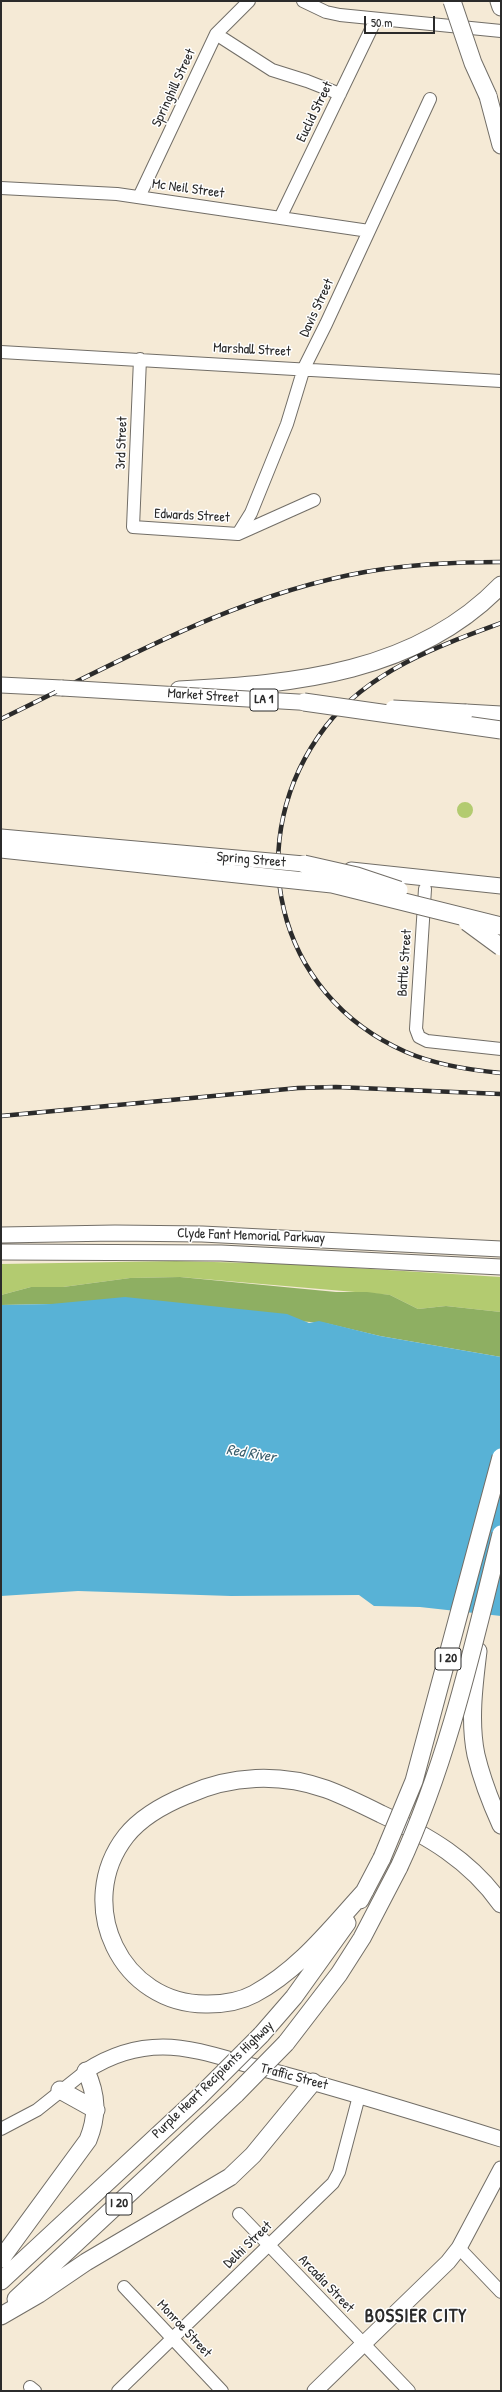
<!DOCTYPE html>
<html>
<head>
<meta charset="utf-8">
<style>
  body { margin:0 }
  #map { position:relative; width:502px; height:2392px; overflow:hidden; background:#f5ead6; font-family:"Patrick Hand",sans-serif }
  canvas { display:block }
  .frame { position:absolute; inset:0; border:2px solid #2b2b2b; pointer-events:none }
  .scale { position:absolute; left:364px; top:16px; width:71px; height:18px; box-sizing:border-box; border:2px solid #2b2b2b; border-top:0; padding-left:5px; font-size:12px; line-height:14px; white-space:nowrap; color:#2b2b2b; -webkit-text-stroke:3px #fff; paint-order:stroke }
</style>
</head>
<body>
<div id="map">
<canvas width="502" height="2392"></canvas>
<div class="frame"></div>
<div class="scale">50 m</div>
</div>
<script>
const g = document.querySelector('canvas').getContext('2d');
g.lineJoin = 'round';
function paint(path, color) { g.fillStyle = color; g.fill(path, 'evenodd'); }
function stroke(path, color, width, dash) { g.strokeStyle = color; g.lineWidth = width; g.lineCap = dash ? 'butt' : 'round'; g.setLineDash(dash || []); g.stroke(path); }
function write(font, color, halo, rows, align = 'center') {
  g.font = font + ' "Patrick Hand",sans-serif'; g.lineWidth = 3; g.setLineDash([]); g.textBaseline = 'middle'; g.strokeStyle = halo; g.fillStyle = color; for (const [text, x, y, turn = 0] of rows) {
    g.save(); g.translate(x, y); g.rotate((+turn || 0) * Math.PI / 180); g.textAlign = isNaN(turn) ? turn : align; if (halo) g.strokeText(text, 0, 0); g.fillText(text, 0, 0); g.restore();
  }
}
const green = new Path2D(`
  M457 810a8 8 0 1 1 16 0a8 8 0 1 1-16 0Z
  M176,1261L290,1264L501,1277V1312L446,1306L418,1309L390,1295L180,1277L130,1278L63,1287H31L1,1295V1264Z`);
const forest = new Path2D(`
  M180,1277L336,1292H367L390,1295L418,1309L446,1306L501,1312V1357L380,1336L325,1323L51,1304L1,1305V1295L31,1287H63L130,1278Z`);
const water = new Path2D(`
  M125,1297L287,1314L309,1323L319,1321L380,1336L501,1357V1616L420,1607L374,1606L359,1595L231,1596L78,1591L1,1596V1305L51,1304Z`);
const minor = new Path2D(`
  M303,1L326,12L340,15L501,31
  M216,34L272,70L307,81L340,94
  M1,188L117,194L369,231
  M139,197L216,34L249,1
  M280,218L376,19
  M1,352L501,381
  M140,359L133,527L238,534L314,500
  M238,534L251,513L287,424L304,368L326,324L430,99
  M425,889L416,1029L419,1037L427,1041L501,1049
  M1,2129L37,2110L86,2071
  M239,2214L409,2391
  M459,2248L501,2292
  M124,2287L222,2391
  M30,2387L35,2391
  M118,2391L333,2183L339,2172L359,2096`);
const major = new Path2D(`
  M1,685L62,688
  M466,712L501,714
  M351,870L501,886
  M1,1235L115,1233L202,1234L501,1249
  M1,1252L221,1253L501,1267
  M86,2071C109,2056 135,2047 163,2047C195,2047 229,2060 260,2068C341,2089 421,2114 501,2139
  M315,2391L448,2262L459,2248L501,2169`);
const highway = new Path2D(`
  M499,1L501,7
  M488,96L501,145
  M179,690C295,684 416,673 501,585
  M478,1651C474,1684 469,1722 476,1755C482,1780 491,1803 501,1825
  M365,1891C331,1928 300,1969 254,1994C241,2001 223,2004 208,2004C121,2006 73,1904 126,1836C141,1817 165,1804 187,1795C231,1775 280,1773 326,1789C345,1796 363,1805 381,1814C428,1836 470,1860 501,1904
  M360,1900L382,1858
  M261,2035L294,1997L347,1923
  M286,2043L339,1974L362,1938L399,1867
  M60,2090L96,2110
  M1,2259L88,2140C98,2115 97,2095 86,2071
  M1,2281L199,2097
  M16,2299L236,2094
  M1,2316L39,2294L86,2262L230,2177L253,2155L313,2082`);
const rail = new Path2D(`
  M501,623C438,646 369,671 326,726C239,839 274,994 406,1052C436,1065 469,1070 501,1073
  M1,719C119,662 235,595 365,572C410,564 456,562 501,562
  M1,1116L298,1088L336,1087L501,1094`);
const majorBridge = new Path2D(`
  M62,688L315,703
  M393,708L466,712
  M1,837L304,864`);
const highwayBridge = new Path2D(`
  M452,1L473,63L488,96
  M304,702L501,730
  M1,849L332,884L501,926
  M304,864L357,876L399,890
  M467,922L501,947
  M382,1858L414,1781L501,1457
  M399,1867C448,1761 473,1647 501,1534
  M236,2094L286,2043
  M199,2097L261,2035`);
const shields = [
  [264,700,28],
  [448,1659,26],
  [119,2204,26]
];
const shieldNames = [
  ["LA 1",264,700],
  ["I 20",448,1659],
  ["I 20",119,2204]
];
const streetNames = [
  ["Springhill Street",174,88,-65],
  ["Euclid Street",315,112,-64],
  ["Mc Neil Street",188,189,8],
  ["Davis Street",317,308,-65],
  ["Marshall Street",252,350,3],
  ["3rd Street",122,443,-88],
  ["Edwards Street",192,516,3],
  ["Market Street",203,696,4],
  ["Spring Street",251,860,5],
  ["Battle Street",405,963,-86],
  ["Clyde Fant Memorial Parkway",251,1236,2],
  ["Traffic Street",294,2077,15],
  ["Purple Heart Recipients Highway",213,2080,-44],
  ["Delhi Street",248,2245,-44],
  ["Arcadia Street",326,2284,46],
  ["Monroe Street",184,2329,47]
];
const waterNames = [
  ["Red River",251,1454,9]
];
const districtNames = [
  ["BOSSIER CITY",416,2317]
];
paint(green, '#b3cb70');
paint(forest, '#8eaf62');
paint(water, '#58b2d6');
stroke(minor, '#726e67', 14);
stroke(major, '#726e67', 17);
stroke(highway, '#726e67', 19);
stroke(minor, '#fff', 12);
stroke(major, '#fff', 15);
stroke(highway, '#fff', 17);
stroke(rail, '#2b2b2b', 4.5);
stroke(rail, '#fff', 3, [9]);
stroke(majorBridge, '#726e67', 17, []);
stroke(highwayBridge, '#726e67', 19, []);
stroke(majorBridge, '#fff', 15);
stroke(highwayBridge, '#fff', 17);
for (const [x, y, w] of shields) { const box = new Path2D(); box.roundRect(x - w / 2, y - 11, w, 22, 3); g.fillStyle = '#fff'; g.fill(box); stroke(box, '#2b2b2b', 1); }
write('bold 13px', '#2b2b2b', null, shieldNames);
write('14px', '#2b2b2b', '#fff', streetNames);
write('italic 15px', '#3d616f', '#fff', waterNames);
g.letterSpacing = '1px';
write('bold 18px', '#2b2b2b', '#fff', districtNames);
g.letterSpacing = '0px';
</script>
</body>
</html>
